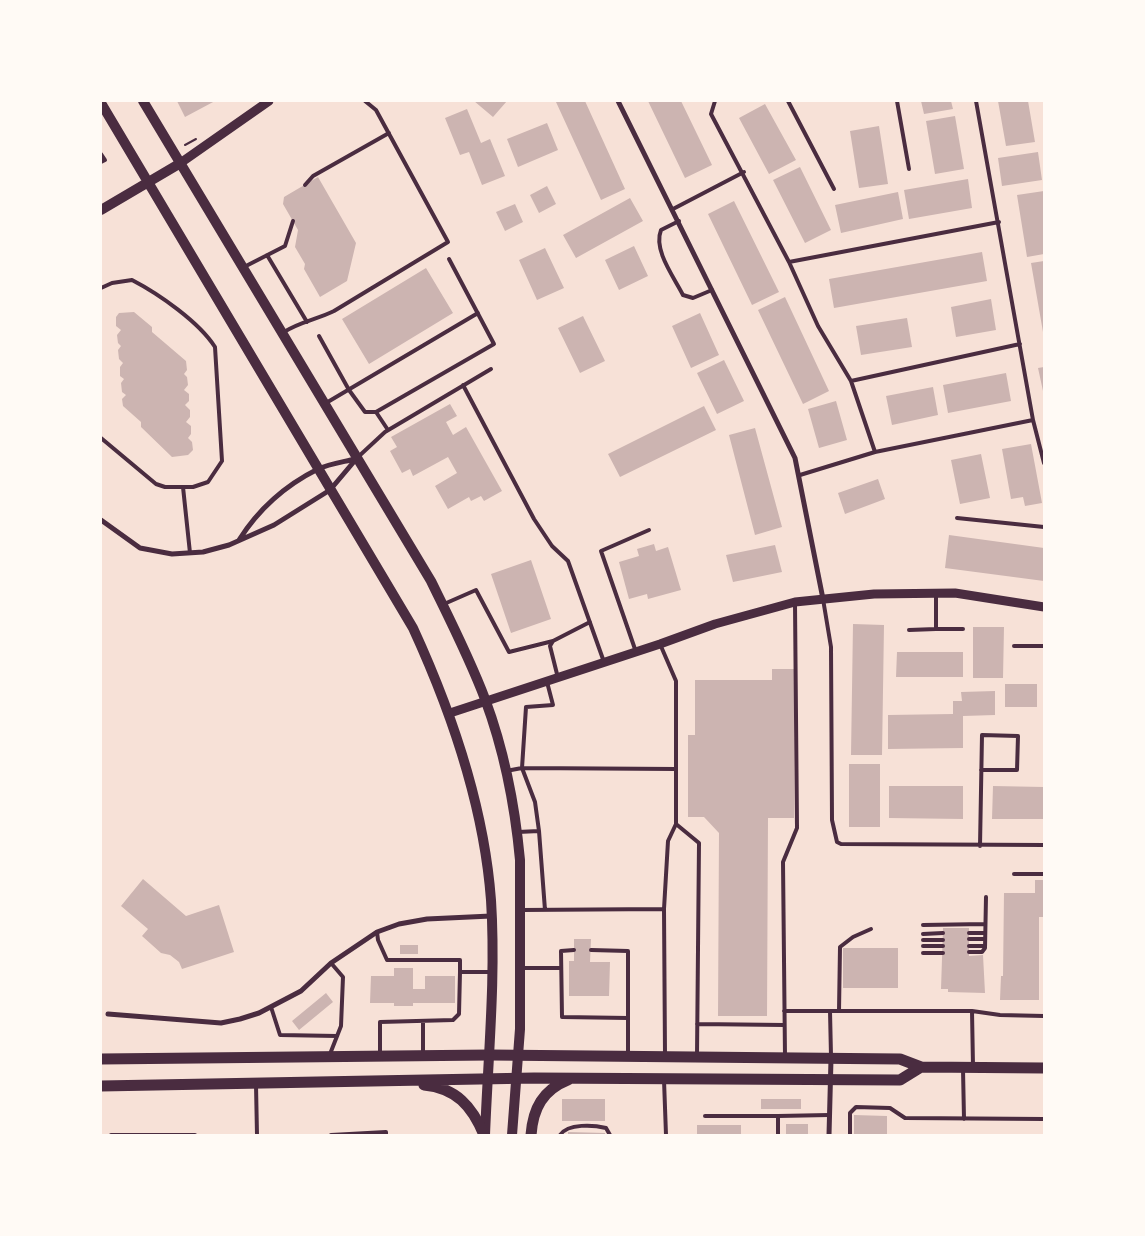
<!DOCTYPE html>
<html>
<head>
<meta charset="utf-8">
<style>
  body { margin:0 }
  #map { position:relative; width:1145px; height:1236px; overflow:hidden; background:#f7e1d7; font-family:"Playfair Display",serif }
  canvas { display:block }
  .frame { position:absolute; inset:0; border:102px solid #fffaf5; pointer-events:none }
</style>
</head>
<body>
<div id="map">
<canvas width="1145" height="1236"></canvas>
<div class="frame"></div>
</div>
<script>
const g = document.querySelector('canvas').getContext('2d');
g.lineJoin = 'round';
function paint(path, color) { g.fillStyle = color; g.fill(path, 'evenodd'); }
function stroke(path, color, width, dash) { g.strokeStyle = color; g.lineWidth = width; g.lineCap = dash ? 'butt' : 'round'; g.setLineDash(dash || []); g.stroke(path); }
const building = new Path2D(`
  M177,101H215L185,117Z
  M474,101H507L493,117Z
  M559,101H585L625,189L601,200L556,102Z
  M648,101H681L712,165L685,178Z
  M921,101H951L953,109L924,114Z
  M998,101H1028L1035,142L1006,146Z
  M765,104L796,160L769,174L739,118Z
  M467,109L481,143L490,139L505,176L482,185L469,152L460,155L445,118Z
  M955,116L964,169L935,174L926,121Z
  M547,123L558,150L518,167L507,139Z
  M879,126L888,184L859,188L850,131Z
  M1038,152L1042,180L1002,186L998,158Z
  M800,167L831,230L805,243L773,180Z
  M318,177L356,243L347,281L320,297L304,269L305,264L295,247L298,230L283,204L284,197Z
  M968,179L972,208L909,219L904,190Z
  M547,186L556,204L539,213L530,195Z
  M1044,191V254L1027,257L1017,195Z
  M898,192L903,219L841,233L835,205Z
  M630,198L643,221L576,258L563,235Z
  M734,201L779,292L752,305L708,214Z
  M515,204L523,222L505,231L496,212Z
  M634,246L648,276L619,290L605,260Z
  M545,248L564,288L537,300L519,260Z
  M982,252L987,281L834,308L829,279Z
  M1044,261V332H1043L1031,263Z
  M426,268L453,313L369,364L342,319Z
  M785,297L829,391L803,404L758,310Z
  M991,299L996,330L956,337L951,307Z
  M134,312L152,327V332L186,361L187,370L184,374L187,377L188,385L184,390L189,394V401L185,405L190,410V417L186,422L191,426V434L188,438L192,442L193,450L188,455L172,457L141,427V422L123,406L122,399L126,395L122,392L121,383L124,379L120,376V367L123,363L119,359L118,350L121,346L118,343L117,335L121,330L116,326V317L119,313Z
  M700,313L719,355L691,368L672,326Z
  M583,316L605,361L580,373L558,328Z
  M907,318L912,347L861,355L856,326Z
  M724,360L744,401L717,414L697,373Z
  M1044,367V391H1043L1038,368Z
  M1006,373L1011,401L948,413L943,385Z
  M933,387L938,415L892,425L886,396Z
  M836,401L847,440L819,448L808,409Z
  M450,404L457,416L446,422L453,435L466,427L502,491L484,501L481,496L471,501L469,497L448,509L435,486L457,473L448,457L413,476L410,469L402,473L390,451L397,447L391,437Z
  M704,406L716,430L620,477L608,454Z
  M755,428L782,527L755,535L729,435Z
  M1031,444L1042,503L1025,506L1023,497L1011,499L1002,449Z
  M981,454L990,498L960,504L951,460Z
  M878,479L885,499L845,514L838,493Z
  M949,535L1044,548V581L945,568Z
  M654,544L656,551L668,547L681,590L648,599L647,594L629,599L619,562L639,556L637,549Z
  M775,545L782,572L733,582L726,555Z
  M531,560L551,619L511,633L491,574Z
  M853,624L884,625L882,755H851Z
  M973,627H1004L1003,678H973Z
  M897,652H963V677H896Z
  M772,669H794V818H768L767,1016H718L719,833L704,817H688V735H695V680H772Z
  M1005,684H1037V707H1005Z
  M995,691V715L963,716V748L888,749V715L953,714V701H962L961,692Z
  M849,764H880V827H849Z
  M889,786H963V819L889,818Z
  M993,786L1044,787V819H992Z
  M143,879L186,916L219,905L234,952L182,969L179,962L170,955L161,953L142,936L148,929L121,906Z
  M1035,880H1044V917H1039V1000H1000L1001,976H1003L1004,893H1035Z
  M943,928H969V956L983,955L985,993L948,992V989H941Z
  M574,939H591L590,962H610L609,996H569V961H574Z
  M400,945H418V954H400Z
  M843,948H898V988H843Z
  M394,968H413V989H425V976H455V1003H413V1006H394V1003H370L371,976H394Z
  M326,993L333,1002L299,1030L292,1021Z
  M562,1099H605V1121H562Z
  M761,1099H801V1109H761Z
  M854,1115L887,1116V1135H854Z
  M786,1124H808V1135H786Z
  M697,1125H741V1135H697Z
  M568,1132L605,1133V1135H568Z`);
const path = new Path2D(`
  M185,145L196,139`);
const service = new Path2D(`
  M715,101L711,114L789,262L818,326L851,381L875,452
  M788,101L834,189
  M897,101L909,169
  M976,101L1033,420L1044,463
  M101,154L105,160L101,162
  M305,185L313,176L389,133
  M673,209L744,172
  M679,221L661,230C653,250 674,277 683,295L693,298L712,290
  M267,255L307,322
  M789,262L999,222
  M244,267L285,246L293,221
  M101,288L112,283L132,280C159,294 199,322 215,347L222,461L208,482L193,487H165L156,484L101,438
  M284,332C299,322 318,319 334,311L448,242L376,110L365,101
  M319,336L349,390L365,412H376L494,344L449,259
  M851,381L1020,344
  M463,385L534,519L552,546L568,561L604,662
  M326,403L478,313
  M376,412L388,430
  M358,457L385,432L491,369
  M800,475L875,452L1033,420
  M183,487L190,553
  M957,518L1044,527
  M936,593V629H963
  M823,599L831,647L832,820L837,842L841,844L1044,845
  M444,604L476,590L509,652L553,641
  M909,630L936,629
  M660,644L676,681V824L699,843L697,1055
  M1014,646H1044
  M636,652L601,551L649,530
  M558,678L550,646L553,641L590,622
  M506,771L522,768L676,769
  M539,831L545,910
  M518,832L539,831L535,802L522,768L526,707L553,705L547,682
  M980,846L982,735L1018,736L1017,770H981
  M1014,874H1044
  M522,910L664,909
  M923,925L985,924
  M377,932L378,940L387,960H460V972H491
  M969,933H985
  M923,934L943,933
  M969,939H985
  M923,940H943
  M923,946H943
  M969,946H985
  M574,950L561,951L562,1017L628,1018
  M591,950L628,951V1055
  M969,952H982L985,948L986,897
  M923,953H943
  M520,968H561
  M271,1007L280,1035L337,1036
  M784,1011H972L1000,1015L1044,1016
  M830,1011L831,1056
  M839,1011L840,947L853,937L871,929
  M972,1011L973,1066
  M423,1021V1053
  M697,1024L784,1025
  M330,1054L341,1026L343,977L331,963
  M380,1054V1022L453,1020L459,1014L460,972
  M665,1055L664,909L668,841L676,824
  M785,1057L783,862L797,828L795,604
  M963,1069L964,1119
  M664,1080L666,1135
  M256,1085L257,1135
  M705,1116H778
  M111,1135H195
  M331,1135L386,1132V1135
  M560,1135C568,1123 594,1125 606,1128L610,1135
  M778,1135V1116L829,1115
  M850,1135V1113L856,1107L890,1108L905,1118L1044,1119`);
const minor = new Path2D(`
  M618,101L795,458L823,599
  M101,520L140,548L172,554L203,552L229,545L274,525L330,490L357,458
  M239,540C258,510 286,485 318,469C329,464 343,462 355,459
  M108,1014L221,1023L240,1019L259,1013L301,991L331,963L377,932L399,924L427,919L491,916
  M829,1135L831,1059`);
const tertiary = new Path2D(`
  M179,164L269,101
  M450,713L660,644L715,624L795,602L874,594L955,593L1044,607`);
const secondary = new Path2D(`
  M143,101L431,581C450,620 470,659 485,699C504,750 515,806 520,860V1029L512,1135
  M101,103L413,628C452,713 484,806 491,900C496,978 488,1057 485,1135
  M101,210L179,164`);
const primary = new Path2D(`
  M101,1059L490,1055L900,1059L921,1067L1044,1068
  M424,1085C456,1088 472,1106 484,1135
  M101,1086L534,1078L900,1080L921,1067
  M531,1135C533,1108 543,1090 568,1080`);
paint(building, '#ccb4b1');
stroke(path, '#4a2c40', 2);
stroke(service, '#4a2c40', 4);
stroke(minor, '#4a2c40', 5);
stroke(tertiary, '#4a2c40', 9);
stroke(secondary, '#4a2c40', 10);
stroke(primary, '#4a2c40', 11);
</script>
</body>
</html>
